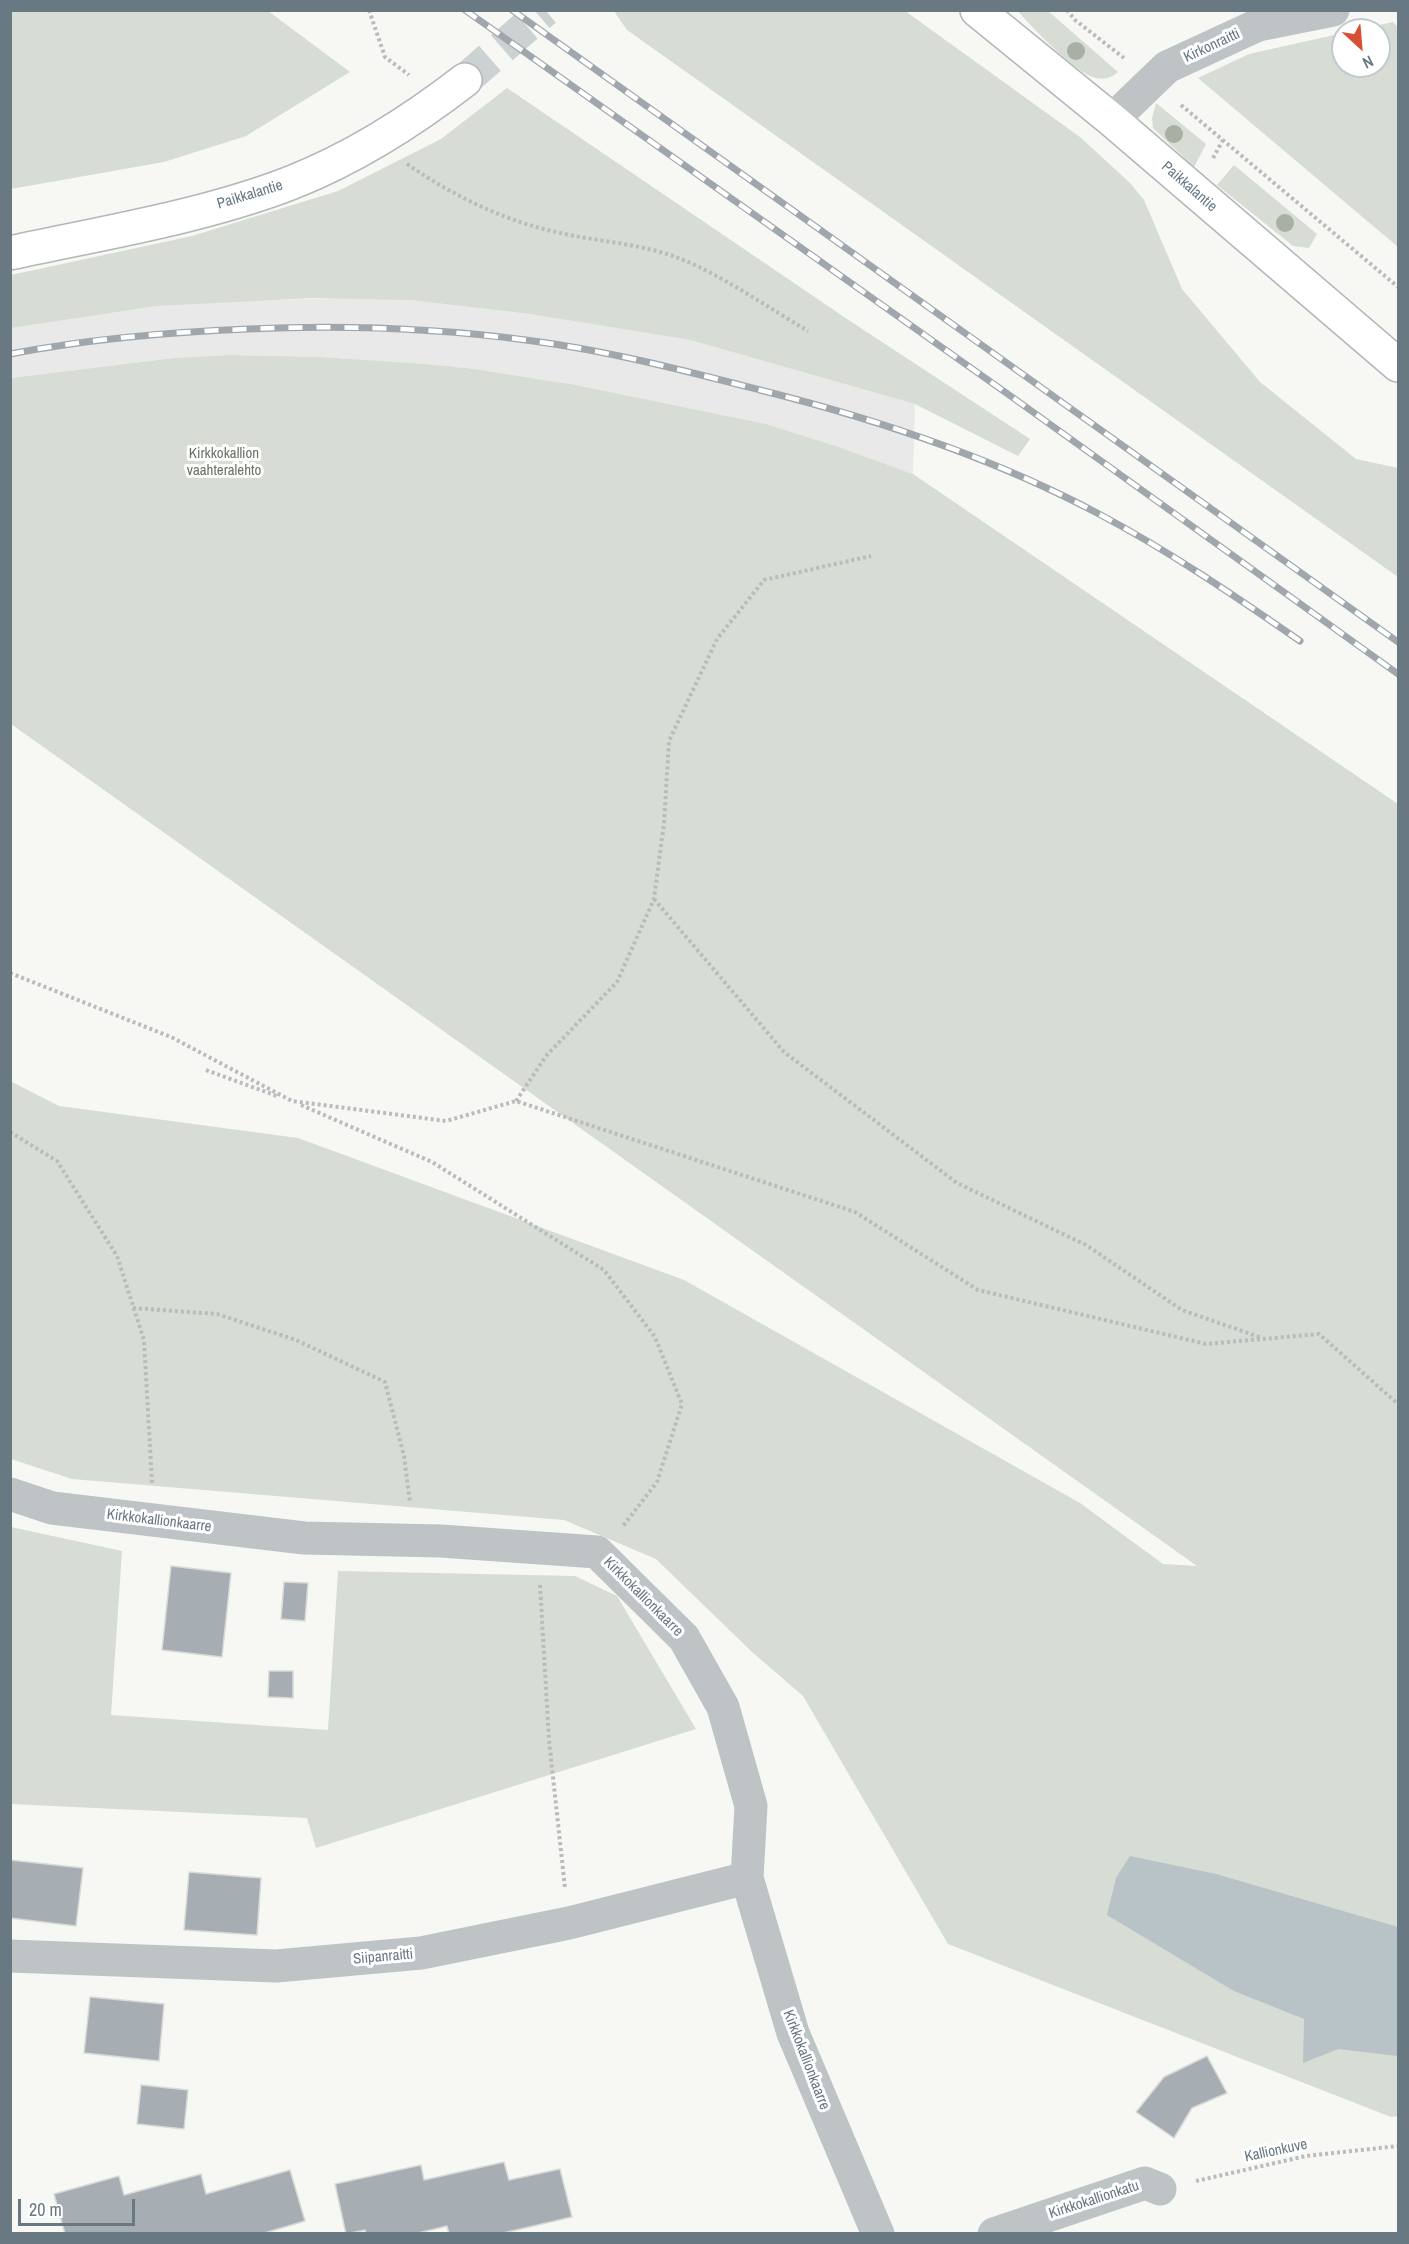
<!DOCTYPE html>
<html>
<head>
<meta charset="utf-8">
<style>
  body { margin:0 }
  #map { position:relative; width:1409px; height:2244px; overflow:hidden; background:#f7f7f4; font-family:"Archivo Narrow",sans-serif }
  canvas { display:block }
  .frame { position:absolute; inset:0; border:12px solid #687984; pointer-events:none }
  .north { position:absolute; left:1331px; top:18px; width:60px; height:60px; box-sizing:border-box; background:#fff; border:2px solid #c3c9ce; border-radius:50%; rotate:154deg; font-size:16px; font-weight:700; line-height:24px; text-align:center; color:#687984 }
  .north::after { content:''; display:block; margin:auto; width:21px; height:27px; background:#d85034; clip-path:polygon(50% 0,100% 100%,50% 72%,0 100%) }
  .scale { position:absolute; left:18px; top:2199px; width:117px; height:27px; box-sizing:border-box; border:3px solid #687984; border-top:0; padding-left:8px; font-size:18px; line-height:21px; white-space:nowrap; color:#687984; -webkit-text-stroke:4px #fff; paint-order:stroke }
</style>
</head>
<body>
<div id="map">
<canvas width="1409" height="2244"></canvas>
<div class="frame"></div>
<div class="north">N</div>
<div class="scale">20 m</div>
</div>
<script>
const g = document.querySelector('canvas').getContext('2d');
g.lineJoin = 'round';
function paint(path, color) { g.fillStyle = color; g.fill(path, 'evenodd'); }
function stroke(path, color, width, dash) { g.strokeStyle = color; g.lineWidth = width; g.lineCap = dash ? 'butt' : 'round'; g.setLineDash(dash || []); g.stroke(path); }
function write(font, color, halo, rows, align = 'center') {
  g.font = font + ' "Archivo Narrow",sans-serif'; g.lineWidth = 6; g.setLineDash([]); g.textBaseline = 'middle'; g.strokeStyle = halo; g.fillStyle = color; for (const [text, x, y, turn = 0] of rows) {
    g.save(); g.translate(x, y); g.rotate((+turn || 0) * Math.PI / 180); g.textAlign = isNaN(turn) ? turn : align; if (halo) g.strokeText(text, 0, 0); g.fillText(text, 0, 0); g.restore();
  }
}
const built = new Path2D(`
  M370,297L410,300L530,314L690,340L915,404L913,474L836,446L766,424L576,385L475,369L320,357L231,355L174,358L11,378L10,328L157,306L237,301Z`);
const green = new Path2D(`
  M11,10L268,11L350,72L246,136L164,162L11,189Z
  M614,11H905L1080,137L1130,183L1144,200L1182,289L1260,382L1356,459L1398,468V577L627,30Z
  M1018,11H1048L1118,72C1111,78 1105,80 1096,78C1077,74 1031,27 1018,11Z
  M1393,22L1398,27V247L1198,78L1249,54L1343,33V66H1379V30H1358Z
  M507,88L850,321L1030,439L1018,456L915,404L690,340L530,314L410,300L313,298L157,306L11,328V275L192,236L338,191L441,139Z
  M1156,103L1206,144L1194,167L1153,128L1152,118Z
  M1234,165L1317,234L1309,248L1293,246L1217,185Z
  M231,355L320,357L424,364L475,369L576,385L766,424L836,446L913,474L1398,804V2116L1391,2117L948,1944L803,1696L751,1651L656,1559L564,1520L72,1479L11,1459L10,1081L59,1106L298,1138L684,1280L1080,1503L1163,1564L1197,1566L11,724V378L174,358Z
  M11,1527L122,1551L111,1715L328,1730L338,1571L575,1576L617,1596L696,1729L316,1848L307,1818L11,1804Z`);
const water = new Path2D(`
  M1130,1856L1216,1874L1398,1927V2056L1338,2049L1303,2063L1304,2019L1234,1991L1107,1915L1116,1878Z`);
const building = new Path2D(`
  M171,1566L231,1573L222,1657L162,1650Z
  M284,1582L308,1583L305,1621L281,1619Z
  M269,1671H293V1698L268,1697Z
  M10,1860L83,1868L76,1926L10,1918Z
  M189,1872L261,1878L257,1935L184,1930Z
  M90,1997L164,2004L159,2061L84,2053Z
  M1207,2056L1227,2093L1192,2108L1174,2138L1136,2112L1164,2077Z
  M141,2085L188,2090L184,2129L137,2124Z
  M504,2162L509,2180L560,2169L572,2217L499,2234H449L447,2226L414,2234H366L365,2230L346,2234L335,2184L421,2165L424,2180Z
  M290,2170L305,2221L261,2234H65L54,2194L119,2176L124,2195L201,2174L206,2194Z`);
const secondaryTunnel = new Path2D(`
  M465,80L545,10`);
const path = new Path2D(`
  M369,10L385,57L409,75
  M1067,10L1075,20L1124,58
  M1181,105L1398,287
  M1213,158L1223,140
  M407,164C452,195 502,220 556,232C597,242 641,243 681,259C723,276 769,308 808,331
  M654,899L784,1052L957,1183L1086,1245L1182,1310L1262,1338
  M10,973L171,1037L292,1101L446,1121L516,1101L855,1212L978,1290L1206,1344L1319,1334L1398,1404
  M206,1070L277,1096
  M516,1101L546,1056L617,982L654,899L664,823L669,741L717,639L764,580L871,556
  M301,1105L432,1162L604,1270L655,1337L682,1404L657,1482L623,1526
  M10,1132L57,1161L117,1256L144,1340L152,1483
  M133,1308L217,1314L296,1340L385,1382L404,1456L410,1503
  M540,1585L549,1740L565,1888
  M1196,2181L1306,2156L1398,2146`);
const street = new Path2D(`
  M1112,120L1167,67L1258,25L1333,10
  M10,1494L52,1508L304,1538L441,1541L597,1552L684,1638L723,1707L751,1806L747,1878L793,2033L878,2234
  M10,1956L276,1966L421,1953L569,1923L747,1878
  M994,2234L1145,2183L1160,2189`);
const secondary = new Path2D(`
  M977,10L1112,120L1398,365
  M10,253C102,233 207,216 293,182C356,157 412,121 465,80`);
const rail = new Path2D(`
  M465,10L1012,397L1398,674
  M512,10L1398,642
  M10,354C89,339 168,332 248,329C343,325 438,328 533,341C609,351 686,371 760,390C876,419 992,457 1099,514C1169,551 1235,596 1300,641`);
const trees = [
  [1076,51],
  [1174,134],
  [1285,223]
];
const streetNames = [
  ["Kirkonraitti",1212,46,-25],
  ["Paikkalantie",1189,187,41],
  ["Paikkalantie",250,195,-17],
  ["Kirkkokallionkaarre",159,1521,7],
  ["Kirkkokallionkaarre",643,1597,45],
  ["Siipanraitti",383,1957,-5],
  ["Kirkkokallionkaarre",806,2060,69],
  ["Kallionkuve",1276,2151,-12],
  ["Kirkkokallionkatu",1094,2200,-18]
];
const parkNames = [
  ["Kirkkokallion",224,454],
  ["vaahteralehto",224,471]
];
paint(built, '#e8e9e8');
paint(green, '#d7dcd4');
paint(water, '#b7c3c6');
paint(building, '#a6aeb4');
stroke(building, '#d9d9d7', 1.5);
stroke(secondaryTunnel, '#ccd1d2', 33, [33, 16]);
stroke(secondary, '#b1b7bb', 36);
stroke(path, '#b9bcbe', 4, [3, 3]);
stroke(street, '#bec3c6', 33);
stroke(secondary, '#fff', 33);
stroke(rail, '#a0a7ac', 7);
stroke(rail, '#fff', 4.5, [14]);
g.fillStyle = '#a8b0a4';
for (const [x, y] of trees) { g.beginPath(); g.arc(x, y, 9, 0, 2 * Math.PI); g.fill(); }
write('15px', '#687984', '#fff', streetNames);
write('15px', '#677663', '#fff', parkNames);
</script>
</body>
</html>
